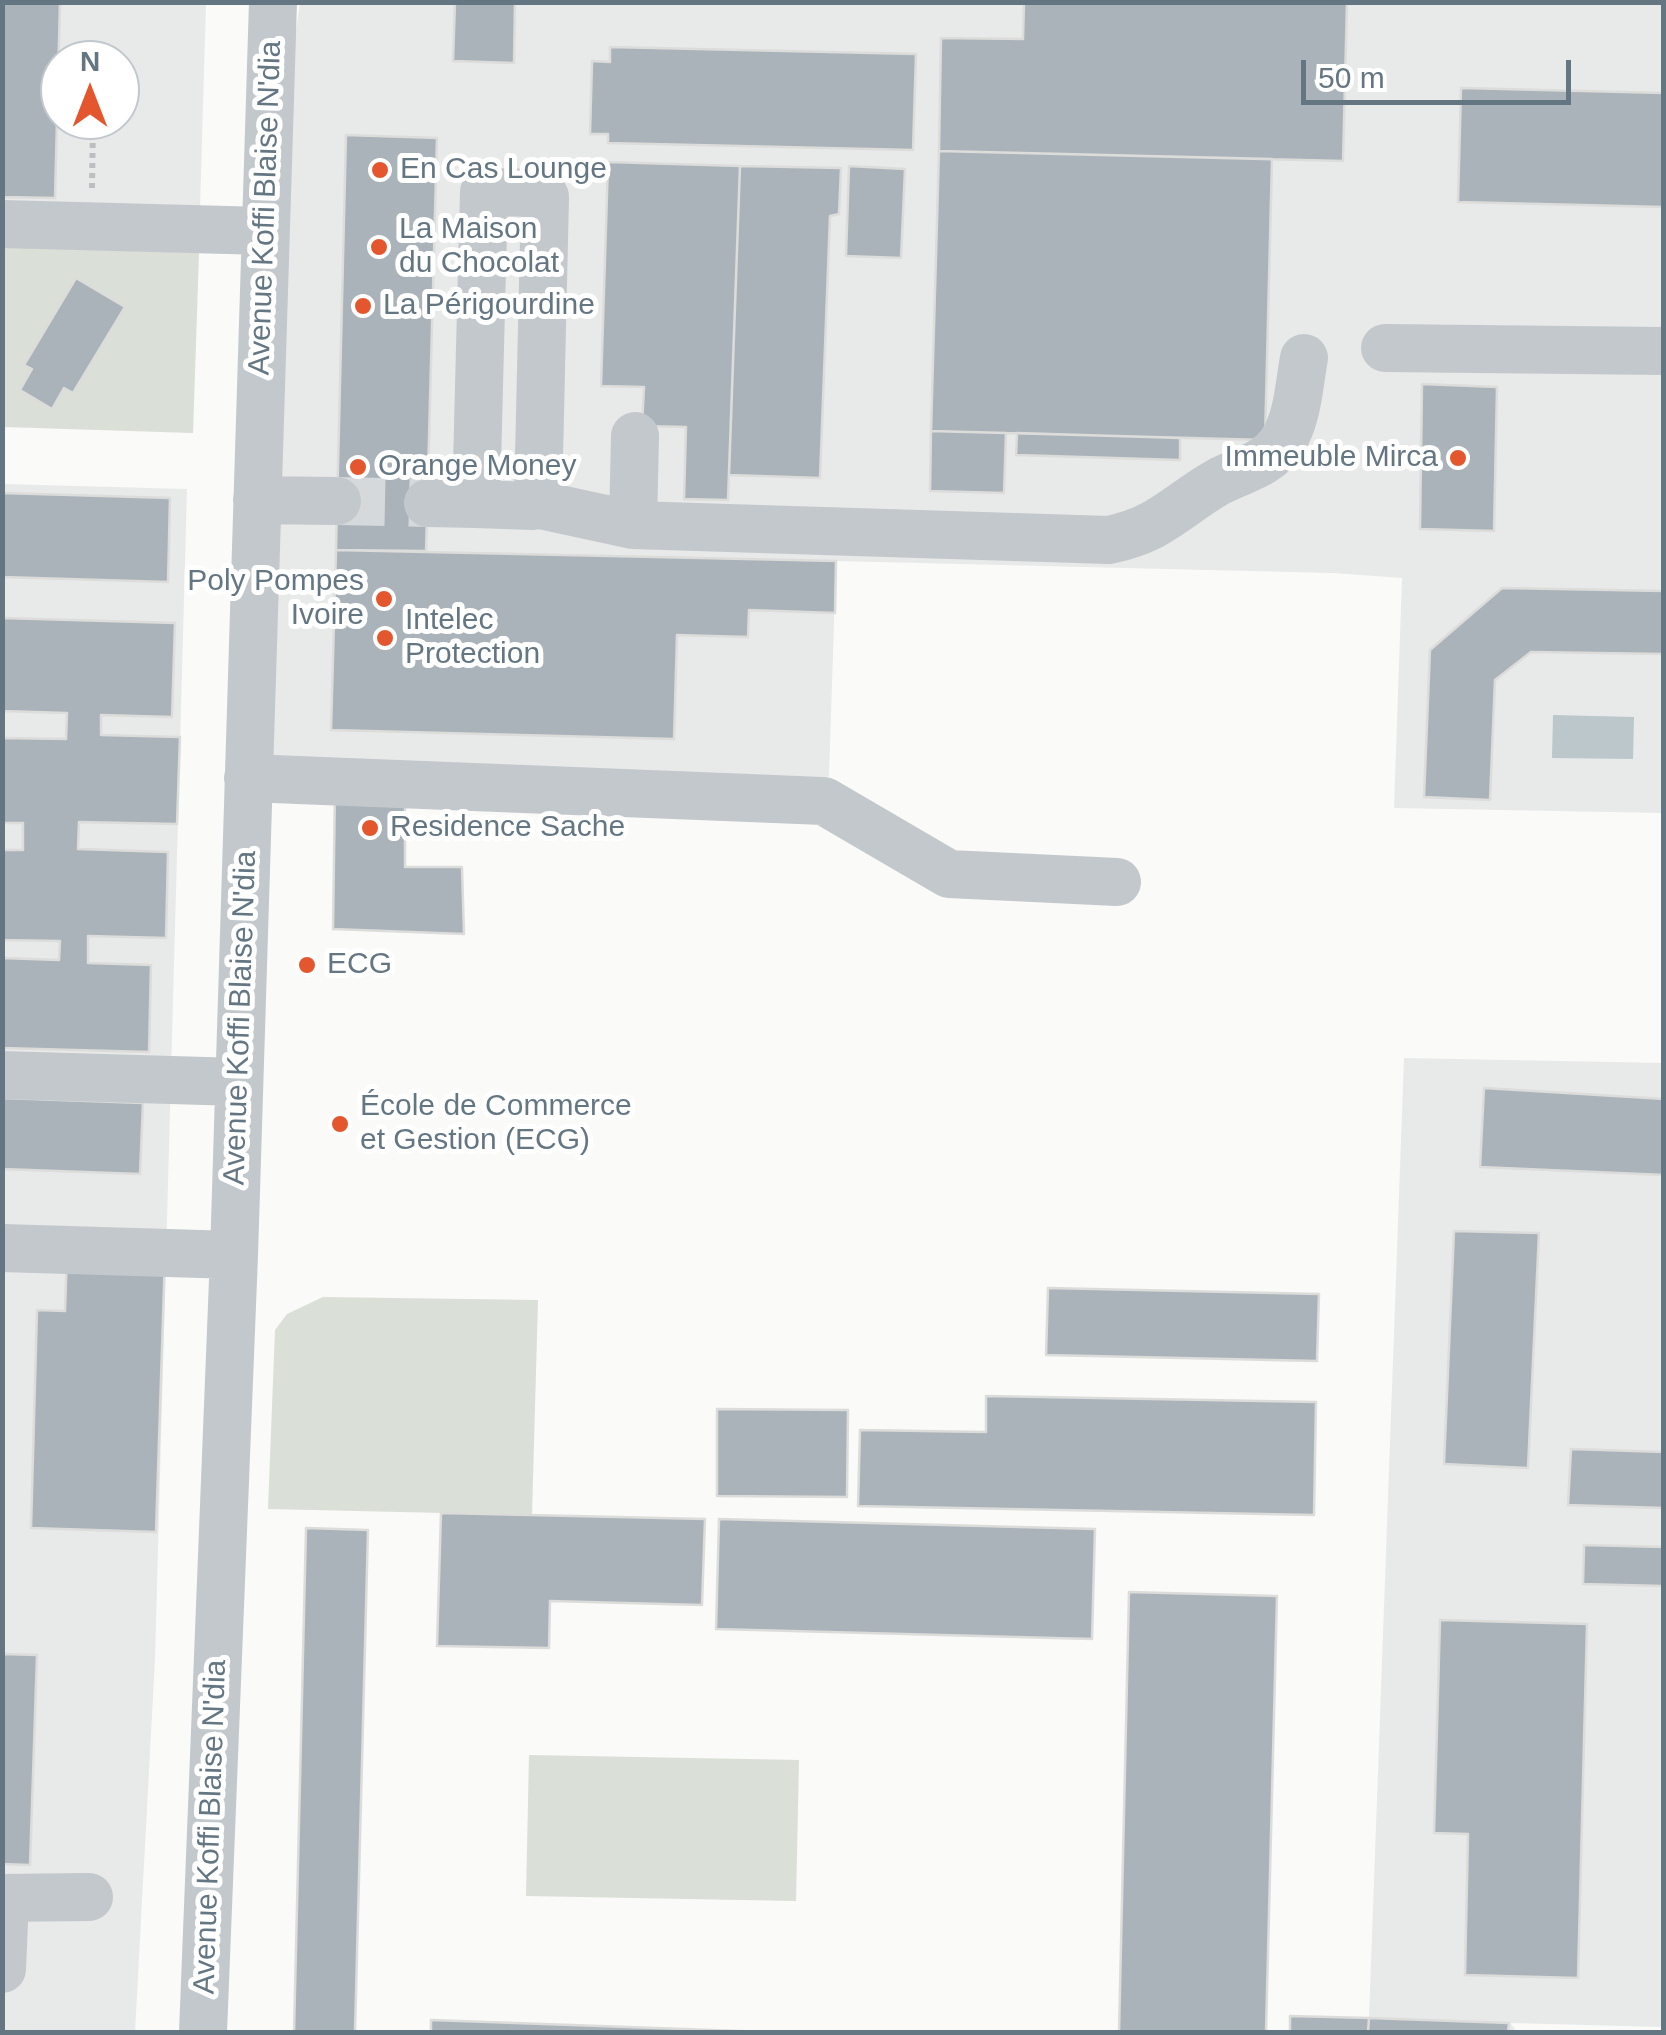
<!DOCTYPE html>
<html>
<head>
<meta charset="utf-8">
<style>
  body { margin:0 }
  #map { position:relative; width:1666px; height:2035px; overflow:hidden; background:#fafaf8; font-family:Helvetica,sans-serif }
  canvas { display:block }
  .frame { position:absolute; inset:0; border:5px solid #657683; pointer-events:none }
  .north { position:absolute; left:40px; top:40px; width:100px; height:100px; box-sizing:border-box; background:#fff; border:2px solid #c1c8cd; border-radius:50%; rotate:0deg; font-size:28px; font-weight:700; line-height:40px; text-align:center; color:#657683 }
  .north::after { content:''; display:block; margin:auto; width:35px; height:45px; background:#e4572e; clip-path:polygon(50% 0,100% 100%,50% 72%,0 100%) }
  .scale { position:absolute; left:1301px; top:60px; width:270px; height:45px; box-sizing:border-box; border:5px solid #657683; border-top:0; padding-left:12px; font-size:30px; line-height:35px; white-space:nowrap; color:#657683; -webkit-text-stroke:8px #fff; paint-order:stroke }
</style>
</head>
<body>
<div id="map">
<canvas width="1666" height="2035"></canvas>
<div class="frame"></div>
<div class="north">N</div>
<div class="scale">50 m</div>
</div>
<script>
const g = document.querySelector('canvas').getContext('2d');
g.lineJoin = 'round';
function paint(path, color) { g.fillStyle = color; g.fill(path, 'evenodd'); }
function stroke(path, color, width, dash) { g.strokeStyle = color; g.lineWidth = width; g.lineCap = dash ? 'butt' : 'round'; g.setLineDash(dash || []); g.stroke(path); }
function write(font, color, halo, rows, align = 'center') {
  g.font = font + ' Helvetica,sans-serif'; g.lineWidth = 10; g.setLineDash([]); g.textBaseline = 'middle'; g.strokeStyle = halo; g.fillStyle = color; for (const [text, x, y, turn = 0] of rows) {
    g.save(); g.translate(x, y); g.rotate((+turn || 0) * Math.PI / 180); g.textAlign = isNaN(turn) ? turn : align; if (halo) g.strokeText(text, 0, 0); g.fillText(text, 0, 0); g.restore();
  }
}
const built = new Path2D(`
  M3,3H206L200,208L3,202ZM60,60H120V120H60Z
  M300,3H1663V813L1394,808L1402,578L1333,573L836,561L829,777L265,759L281,134Z
  M3,484L187,489L155,1659L135,2032H3Z
  M1404,1058L1663,1063V2027L1510,2023L1517,2032H1290V2016L1369,2018Z`);
const green = new Path2D(`
  M3,246L199,253L193,433L3,427Z
  M323,1297L538,1300L532,1515L268,1509L275,1330L287,1314Z
  M529,1755L799,1760L796,1901L526,1896Z`);
const water = new Path2D(`
  M1553,715L1634,717L1633,759L1552,758Z`);
const building = new Path2D(`
  M2,2H60L55,198L2,197Z
  M455,2H515L514,63L453,61Z
  M1024,2H1347L1343,161L939,151L941,38L1023,39Z
  M610,47L916,54L913,150L608,143V134H590L592,61L610,62Z
  M1461,88L1664,93V207L1458,202Z
  M346,135L437,138L426,551L336,550Z
  M939,151L1272,159L1265,440L931,431Z
  M608,162L740,166L728,500L684,499L686,427L642,426L644,387L601,386Z
  M740,166L841,168L839,214L830,216L820,478L729,475Z
  M849,166L905,169L901,258L846,256Z
  M76,278L125,307L73,393L64,388L52,409L20,390L32,369L24,365Z
  M1422,384L1497,387L1494,531L1420,529Z
  M931,431L1006,433L1004,493L930,491Z
  M1017,433L1180,438V460L1016,455Z
  M2,493L170,498L168,582L2,577Z
  M336,550L836,561L835,613L749,610L748,637L677,635L674,739L331,730Z
  M1502,588L1664,591V654L1531,652L1495,680L1490,800L1424,797L1430,650Z
  M2,618L175,623L172,717L101,715V735L180,737L177,824L79,822L78,849L168,852L166,938L88,936V963L151,965L149,1052L2,1048V958L59,960L60,941L2,940V850H23V823H2V738L66,739L67,713L2,711Z
  M335,787L405,789V867H462L464,934L333,929Z
  M1484,1088L1664,1099V1175L1480,1167Z
  M2,1098L143,1103L140,1174L2,1169Z
  M1454,1231L1539,1233L1528,1468L1444,1464Z
  M67,1253L165,1256L156,1532L31,1528L37,1310L65,1311Z
  M1048,1288L1319,1294L1317,1361L1046,1355Z
  M986,1396L1316,1402L1314,1515L858,1506L860,1430L986,1432Z
  M717,1409L848,1410L847,1497L717,1496Z
  M1571,1449L1664,1452V1508L1568,1505Z
  M441,1513L705,1519L702,1605L550,1601L549,1648L437,1646Z
  M719,1519L1095,1529L1092,1639L716,1629Z
  M306,1528L368,1530L355,2032H294Z
  M1584,1545L1664,1547V1586L1583,1584Z
  M1129,1592L1277,1596L1266,2032H1119Z
  M1440,1620L1587,1624L1578,1978L1465,1975L1468,1834L1434,1833Z
  M2,1654L37,1655L30,1865L2,1864Z
  M1290,2016L1369,2018L1368,2032H1290Z
  M1369,2018L1509,2023L1508,2032H1368Z
  M431,2020L768,2032H431Z`);
const minorTunnel = new Path2D(`
  M337,501L428,503`);
const path = new Path2D(`
  M92,188L93,120`);
const minor = new Path2D(`
  M484,192L541,193L545,197L538,501L533,506L476,504Z
  M2,224L265,231
  M1385,348L1664,351
  M257,500L337,501
  M428,503L476,504
  M536,504L633,525L1109,540C1162,529 1176,506 1218,482C1242,469 1267,466 1283,441C1298,417 1299,385 1304,358
  M633,525L635,436
  M248,778L824,801L949,874L1117,882
  M2,1075L239,1082
  M2,1248L234,1255
  M2,1898L89,1897
  M2,1969L5,1899
  M203,2032L234,1255L273,2`);
const markers = [
  [380,170,10,"#e4572e"],
  [379,247,10,"#e4572e"],
  [363,306,10,"#e4572e"],
  [1458,458,10,"#e4572e"],
  [358,467,10,"#e4572e"],
  [384,599,10,"#e4572e"],
  [385,638,10,"#e4572e"],
  [370,828,10,"#e4572e"],
  [307,965,10,"#e4572e"],
  [340,1124,10,"#e4572e"]
];
const poiNames = [
  ["En Cas Lounge",400,170],
  ["La Maison",399,230],
  ["du Chocolat",399,264],
  ["La Périgourdine",383,306],
  ["Immeuble Mirca",1438,458,"right"],
  ["Orange Money",378,467],
  ["Poly Pompes",364,582,"right"],
  ["Ivoire",364,616,"right"],
  ["Intelec",405,621],
  ["Protection",405,655],
  ["Residence Sache",390,828],
  ["ECG",327,965],
  ["École de Commerce",360,1107],
  ["et Gestion (ECG)",360,1141]
];
const streetNames = [
  ["Avenue Koffi Blaise N'dia",266,208,-88],
  ["Avenue Koffi Blaise N'dia",241,1018,-88],
  ["Avenue Koffi Blaise N'dia",211,1827,-88]
];
paint(built, '#e8e9e9');
paint(green, '#dadfd7');
paint(water, '#bbc7cb');
paint(building, '#aab3b9');
stroke(building, '#dcdcda', 2.5);
stroke(minorTunnel, '#d5d9db', 48, [48, 24]);
stroke(path, '#bbbfc2', 6, [5, 5]);
stroke(minor, '#c3c8cc', 48);
for (const [x, y, r, color] of markers) { const dot = new Path2D(); dot.arc(x, y, r, 0, 2 * Math.PI); g.fillStyle = color; g.fill(dot); stroke(dot, '#fff', 4); }
write('30px', '#657683', '#fff', poiNames, 'left');
write('30px', '#657683', '#fff', streetNames);
</script>
</body>
</html>
